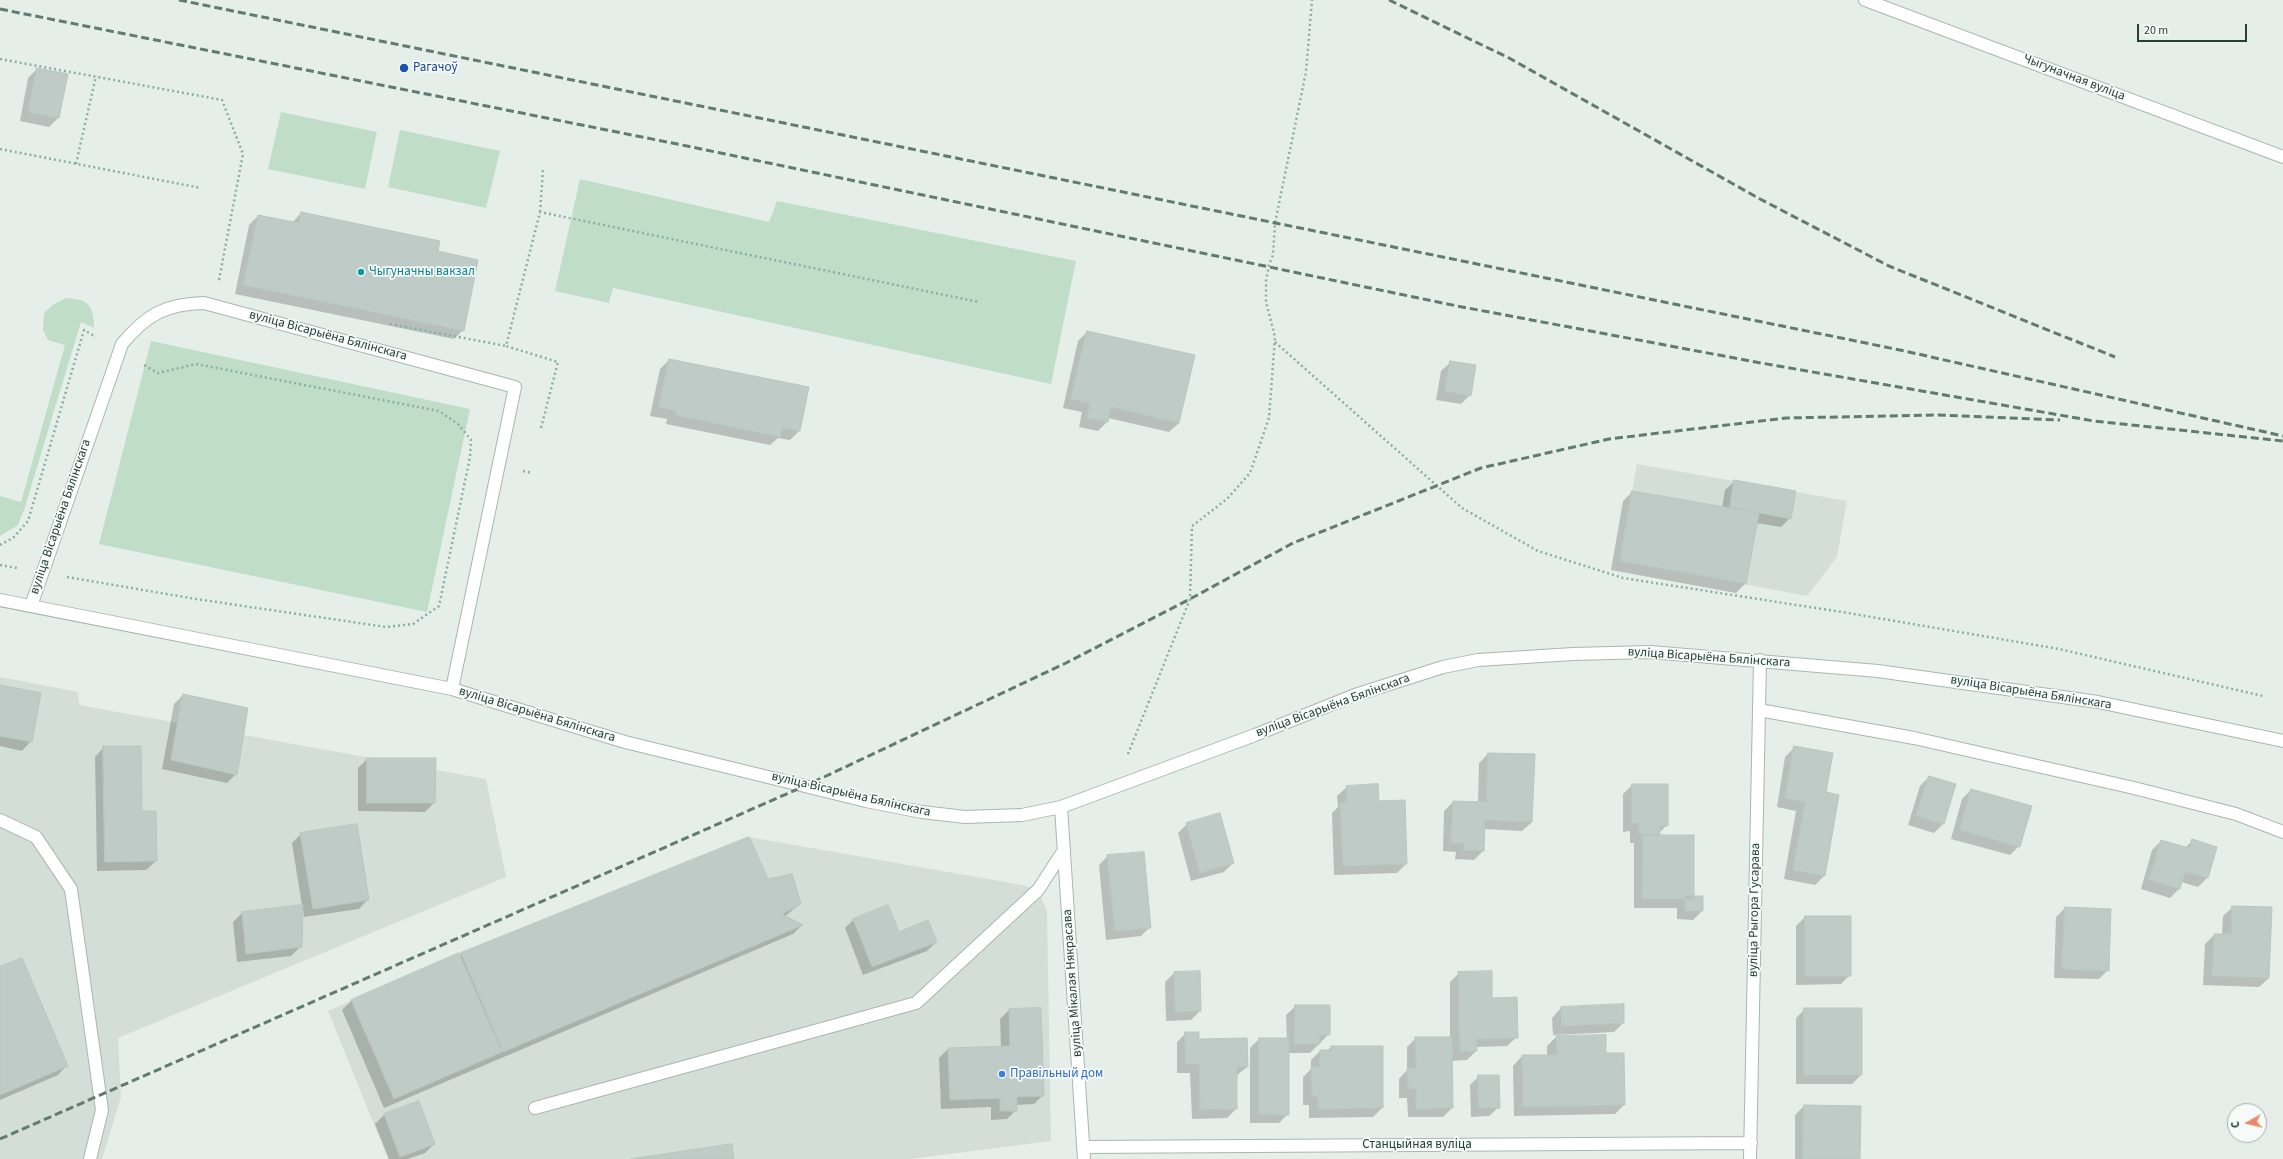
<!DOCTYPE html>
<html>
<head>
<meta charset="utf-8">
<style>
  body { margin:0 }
  #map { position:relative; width:2283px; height:1159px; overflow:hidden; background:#e6eeea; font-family:"Source Sans 3",sans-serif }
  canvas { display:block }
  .north { position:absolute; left:2227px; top:1103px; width:40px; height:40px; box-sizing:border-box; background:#f6faf8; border:1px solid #a3afab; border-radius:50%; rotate:262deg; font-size:11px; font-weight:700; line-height:16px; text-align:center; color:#263f38 }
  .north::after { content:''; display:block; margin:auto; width:14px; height:18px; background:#e98969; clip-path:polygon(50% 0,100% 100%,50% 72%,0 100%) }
  .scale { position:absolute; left:2137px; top:24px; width:110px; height:18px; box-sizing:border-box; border:2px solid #263f38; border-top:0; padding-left:5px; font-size:12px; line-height:14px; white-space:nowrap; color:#263f38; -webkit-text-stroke:3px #f6faf8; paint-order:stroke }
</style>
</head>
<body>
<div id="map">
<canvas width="2283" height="1159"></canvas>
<div class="north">С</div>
<div class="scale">20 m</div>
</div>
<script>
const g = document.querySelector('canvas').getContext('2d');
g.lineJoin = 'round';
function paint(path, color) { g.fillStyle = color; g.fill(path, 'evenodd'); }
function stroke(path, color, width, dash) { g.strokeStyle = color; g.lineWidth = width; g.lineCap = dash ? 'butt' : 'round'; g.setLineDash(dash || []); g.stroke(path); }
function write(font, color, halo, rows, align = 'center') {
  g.font = font + ' "Source Sans 3",sans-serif'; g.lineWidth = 3.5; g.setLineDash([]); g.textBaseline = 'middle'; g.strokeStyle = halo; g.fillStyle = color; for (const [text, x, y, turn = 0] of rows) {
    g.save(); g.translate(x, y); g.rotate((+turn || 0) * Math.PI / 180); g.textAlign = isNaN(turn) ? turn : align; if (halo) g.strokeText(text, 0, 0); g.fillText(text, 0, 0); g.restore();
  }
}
const built = new Path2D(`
  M1637,464L1847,501L1837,557L1807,596L1620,561Z
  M0,677L78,692L79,705L486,779L506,877L118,1038L121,1097L102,1159H0Z
  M749,837L1022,885L1038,890L1047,911L1051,1141L910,1159H388L328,1011L459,953Z`);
const green = new Path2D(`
  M281,112L377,132L365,189L268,169Z
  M400,130L500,151L486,208L388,187Z
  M580,179L769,222L777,201L1076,261L1051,384L613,288L609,303L555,291Z
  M66,298C88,299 94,305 94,328L81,322L24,510L18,525L0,536V496L21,502L65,345L48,340L43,330L44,313L54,304Z
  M151,341L470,409L427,612L99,544Z`);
const shadow = new Path2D(`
  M37,69L66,75L58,118L49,127L20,121L28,78Z
  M301,213L437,252L463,330L454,339L235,294L249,225L258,216L292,223Z
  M1087,332L1179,423L1169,432L1108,418L1107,422L1098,431L1079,427L1082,412L1063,408L1078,341Z
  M669,360L808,388L799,431L790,440L778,438L770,445L666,424L667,419L650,416L660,369Z
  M1451,362L1470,395L1461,404L1436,400L1441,371Z
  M1735,481L1790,518L1781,527L1756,523L1745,584L1736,593L1611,570L1623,501L1632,492L1722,508L1725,490Z
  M0,686L31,741L22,751L0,746Z
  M183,695L236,774L227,783L162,769L174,704Z
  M104,747L141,812L156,861L146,870L97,871L95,757Z
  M1794,748L1825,793L1824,876L1815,885L1784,879L1796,811L1777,807L1785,757Z
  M1488,754L1532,822L1522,831L1484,829L1483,851L1474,860L1455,859L1456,852L1443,851L1444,811L1453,802L1478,803L1479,763Z
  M367,759H435L434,803L425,812L358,811V768Z
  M1929,777L1955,785L1943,824L1934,833L1908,825L1920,786Z
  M1632,785L1667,825L1659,833V836L1702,911L1693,920L1677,919V908H1634V843H1630V831L1623,832V794Z
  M1347,787L1378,803L1406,864L1397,873L1334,875L1332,813L1338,807L1337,796Z
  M1971,790L2019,846L2010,855L1951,839L1962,799Z
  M1187,824L1233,863L1224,872L1191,881L1178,833Z
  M301,834L368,899L359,909L304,917L303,908L301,946L291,956L237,962L233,922L242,913L302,906L292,843Z
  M2161,841L2185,848L2192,841L2207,878L2198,887L2181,882L2179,889L2170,898L2141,889L2152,850Z
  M1108,856L1150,927L1141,936L1106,940L1099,865Z
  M767,881L800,904L784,917L802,925L793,934L384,1108L342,1010L351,1001L458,954L459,956L461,954Z
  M2233,907L2269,978L2259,987L2203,985L2205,944L2214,935H2222L2223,916Z
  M2065,908L2108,970L2099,979L2054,978L2056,917Z
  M1805,917L1850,975L1841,984L1796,985V926Z
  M854,919L898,933L936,942L927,951L863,975L845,928Z
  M0,968L67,1065L58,1075L0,1100Z
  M1174,973L1200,1011L1191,1020L1166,1021L1165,982Z
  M1459,973L1491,999L1517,1037L1507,1046L1476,1047V1051L1467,1060L1451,1061L1452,1108L1443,1117H1408L1407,1098H1399V1079L1407,1070V1047L1416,1038H1450V982Z
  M1296,1006L1329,1034L1310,1053H1288V1114L1279,1123H1250V1048L1259,1039H1287L1286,1015Z
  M1561,1008L1623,1023L1614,1032L1553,1035L1552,1018Z
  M1805,1009L1861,1075L1852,1084H1796V1018Z
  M1009,1010L1043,1095L1034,1104L1016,1105V1110L1007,1119L991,1120V1107L941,1109L939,1058L948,1049L1001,1048L1000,1019Z
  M1186,1033L1247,1067L1236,1076V1109L1227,1118L1192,1119L1190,1073H1177V1042Z
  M1556,1037L1605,1054L1624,1105L1615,1114L1514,1116L1513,1066L1522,1056H1547V1046Z
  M1331,1047L1382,1108L1373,1117L1309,1118V1105H1303V1077L1311,1069V1060L1320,1051H1327Z
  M1479,1076L1499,1107L1489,1116L1471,1117L1470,1085Z
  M418,1102L434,1144L425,1153L408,1159H389L375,1124L384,1115Z
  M1804,1106L1859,1159H1795V1115Z`);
const building = new Path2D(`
  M37,68L68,74L59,118L28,112Z
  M301,212L440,241L438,251L478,260L464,331L243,285L258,215L299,223Z
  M1087,331L1195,355L1179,423L1111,407L1108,422L1087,418L1090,403L1071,399Z
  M669,359L809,387L800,431L782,428L780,437L675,415L676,411L659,407Z
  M1450,361L1476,365L1471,396L1445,391Z
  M1734,480L1796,491L1791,519L1730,507Z
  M1632,491L1759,513L1746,584L1620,561Z
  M0,685L41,693L32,742L0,736Z
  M183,694L248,708L237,775L171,760Z
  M103,746H141L142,811H156L157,861L105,862Z
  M1794,746L1833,753L1826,792L1839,795L1825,876L1793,870L1805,802L1785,798Z
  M1488,753L1535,754L1532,822L1485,820L1484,851L1463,850L1464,843H1451L1453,801L1486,802Z
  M367,758H436L435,803H367Z
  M1929,776L1956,784L1944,824L1916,816Z
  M1378,784L1379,801L1405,800L1407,864L1343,866L1340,803H1347L1346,786Z
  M1632,784H1668V826H1660V834H1639V823H1632Z
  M1971,789L2032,806L2020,847L1960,830Z
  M1220,813L1234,863L1200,873L1186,823Z
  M357,824L369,900L313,909L300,833Z
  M1643,835H1694V899H1642Z
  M749,837L768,879L792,874L801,904L782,914L803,925L503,1052L461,953Z
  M2192,839L2217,847L2208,878L2185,872L2180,889L2149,880L2161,840L2189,848Z
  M1144,852L1151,928L1115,931L1107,855Z
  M1686,896H1703V911H1685Z
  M303,905L302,947L246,954L242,912Z
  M888,905L899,932L928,920L937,942L872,967L853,919Z
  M2232,906L2272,907L2269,978L2212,976L2214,934H2231Z
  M2065,907L2111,909L2109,971L2062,969Z
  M1805,916H1851V976H1805Z
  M459,953L502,1052L394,1099L351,1000Z
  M22,958L68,1066L0,1095V967Z
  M1200,971L1201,1011L1175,1012L1174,972Z
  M1492,971V998L1517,997L1518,1038L1476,1039L1477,1051L1460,1052L1458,972Z
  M1624,1004V1023L1562,1026L1561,1007Z
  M1295,1005H1330V1035H1320V1044H1295Z
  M1041,1008L1044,1096L1017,1097V1111H1000V1098L950,1100L948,1048L1010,1046L1009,1009Z
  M1804,1008H1862V1075H1804Z
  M1185,1032H1199V1039L1247,1038L1248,1067H1237V1109L1200,1110L1199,1064H1186Z
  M1606,1035V1053H1624L1625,1105L1523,1107L1522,1055H1557L1556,1036Z
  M1415,1037H1452L1453,1108L1416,1109V1089H1408L1407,1069L1416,1068Z
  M1259,1038H1289V1115L1259,1114Z
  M1331,1046H1383V1108L1318,1109V1096L1312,1097L1311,1067H1319L1320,1050H1331Z
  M1478,1075H1499L1500,1108H1479Z
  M419,1101L435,1144L400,1157L384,1114Z
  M1804,1105L1861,1106L1860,1159H1803Z
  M732,1144L734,1159H631Z`);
const path = new Path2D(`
  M0,59L222,100L243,154L219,280
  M0,149L201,188
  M76,164L96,76
  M540,212L543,170
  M390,324L506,346
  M1275,342L1462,508L1538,551L1623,578L1848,613L2059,649L2263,696
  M541,428L558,362L506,346L540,212L979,302
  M523,471L532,473
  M0,545L13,538L28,521L84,330L96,337
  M0,565L17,568
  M67,577L196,599L386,627L413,624L439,606L470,457L471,440L458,424L439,411L196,364L158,373L142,364
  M1128,754L1190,599L1192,526L1227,499L1250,473L1269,418L1275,337L1266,302V281L1269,265L1273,255L1275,223L1306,72L1312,0`);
const minor = new Path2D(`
  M1865,0L2283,157
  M0,600L452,689L625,742L866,801L922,812L965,817L1022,815L1061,807L1255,735L1355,695L1443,667L1478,660L1573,654L1650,652L1878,671L2098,702L2283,741
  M31,606L122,344C147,314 166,304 204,303L515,387L452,689
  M1759,710L1914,738L2134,788L2236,814L2283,832
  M1061,807L1084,1159
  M0,820L36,837L71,889L102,1110L90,1159
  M535,1108L916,1003L1038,890L1064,850
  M1083,1147L1751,1143
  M1750,1159L1760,660`);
const rail = new Path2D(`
  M179,0L1900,350L2283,436
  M1389,0L1509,58L1760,199L1889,266L2115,357
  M0,9L682,145L1457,306L1761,363L2094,421L2283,441
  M0,1139L807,785L1066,663L1190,599L1293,543L1481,468L1609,439L1786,418L1938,415L2060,420`);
const markers = [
  [404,68,5,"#1a4fb4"],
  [361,272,4,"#0f9aa8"],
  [1002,1074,4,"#3f7fe0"]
];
const transitNames = [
  ["Рагачоў",413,68]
];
const streetNames = [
  ["Чыгуначная вуліца",2074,78,21],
  ["вуліца Вісарыёна Бялінскага",328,336,15],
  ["вуліца Вісарыёна Бялінскага",61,517,-71],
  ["вуліца Вісарыёна Бялінскага",1709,658,4],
  ["вуліца Вісарыёна Бялінскага",2031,693,9],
  ["вуліца Вісарыёна Бялінскага",1333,706,-20],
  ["вуліца Вісарыёна Бялінскага",537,715,17],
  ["вуліца Вісарыёна Бялінскага",851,795,13],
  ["вуліца Рыгора Гусарава",1755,910,-89],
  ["вуліца Мікалая Някрасава",1073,983,-94],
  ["Станцыйная вуліца",1417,1145]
];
const cultureNames = [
  ["Чыгуначны вакзал",369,272]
];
const shopNames = [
  ["Правільный дом",1010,1074]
];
paint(built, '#d4ded9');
paint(green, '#c0ddc8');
paint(shadow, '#0003');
paint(building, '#becbc6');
stroke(building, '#b8c7c1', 1);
stroke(minor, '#a9b6b1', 14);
stroke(path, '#88afa3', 2.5, [2, 3]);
stroke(minor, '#fff', 12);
stroke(rail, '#617a73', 3, [8, 4]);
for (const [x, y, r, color] of markers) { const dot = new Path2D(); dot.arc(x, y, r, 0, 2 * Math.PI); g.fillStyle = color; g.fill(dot); stroke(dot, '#f6faf8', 1.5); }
write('13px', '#164399', '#f6faf8', transitNames, 'left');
write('13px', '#263f38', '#f6faf8', streetNames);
write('13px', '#0d838f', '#f6faf8', cultureNames, 'left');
write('13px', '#366cbe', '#f6faf8', shopNames, 'left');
</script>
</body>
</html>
